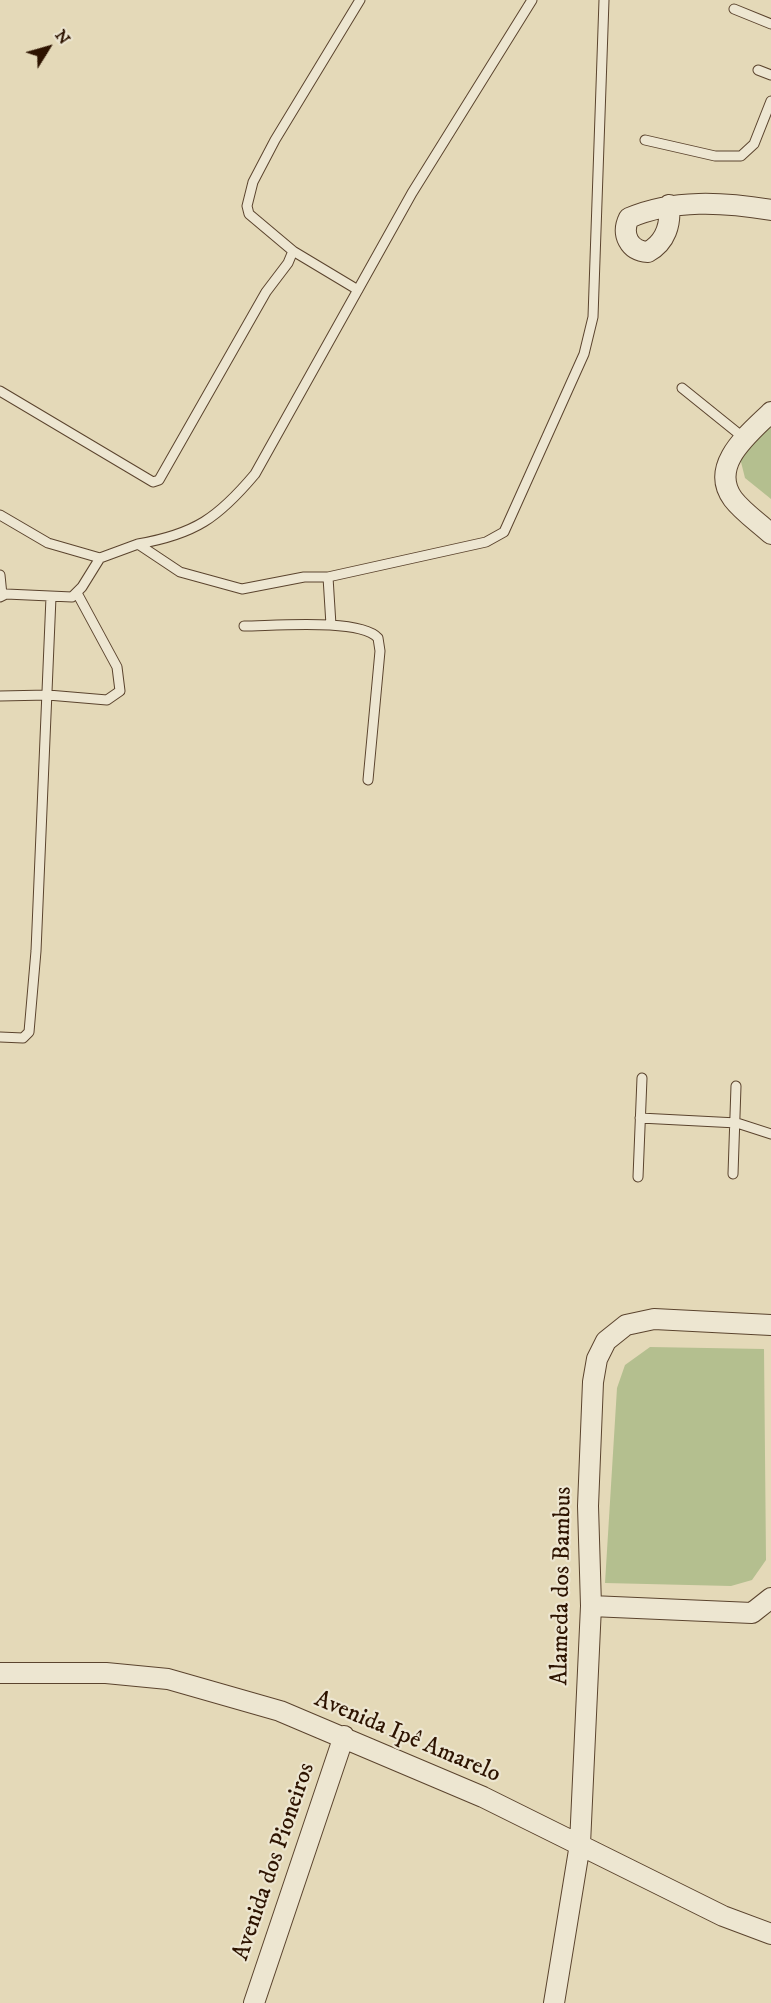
<!DOCTYPE html>
<html>
<head>
<meta charset="utf-8">
<style>
  body { margin:0 }
  #map { position:relative; width:771px; height:2003px; overflow:hidden; background:#e4d9b8; font-family:"IM FELL DW Pica",serif }
  canvas { display:block }
  .north { position:absolute; left:18px; top:18px; width:60px; height:60px; -webkit-text-stroke:4px #ede6d1; paint-order:stroke; rotate:53deg; font-size:16px; font-weight:700; line-height:24px; text-align:center; color:#2d1300 }
  .north::after { content:''; display:block; margin:auto; width:21px; height:27px; background:#2d1300; clip-path:polygon(50% 0,100% 100%,50% 72%,0 100%) }
</style>
</head>
<body>
<div id="map">
<canvas width="771" height="2003"></canvas>
<div class="north">N</div>
</div>
<script>
const g = document.querySelector('canvas').getContext('2d');
g.lineJoin = 'round';
function paint(path, color) { g.fillStyle = color; g.fill(path, 'evenodd'); }
function stroke(path, color, width, dash) { g.strokeStyle = color; g.lineWidth = width; g.lineCap = dash ? 'butt' : 'round'; g.setLineDash(dash || []); g.stroke(path); }
function write(font, color, halo, rows, align = 'center') {
  g.font = font + ' "IM FELL DW Pica",serif'; g.lineWidth = 4.5; g.setLineDash([]); g.textBaseline = 'middle'; g.strokeStyle = halo; g.fillStyle = color; for (const [text, x, y, turn = 0] of rows) {
    g.save(); g.translate(x, y); g.rotate((+turn || 0) * Math.PI / 180); g.textAlign = isNaN(turn) ? turn : align; if (halo) g.strokeText(text, 0, 0); g.fillText(text, 0, 0); g.restore();
  }
}
const green = new Path2D(`
  M771,423V499L745,478L740,458Z
  M650,1347L764,1349L766,1560L752,1580L731,1586L605,1583L617,1388L625,1365Z`);
const lane = new Path2D(`
  M734,9L771,24
  M758,70L771,75
  M645,140L715,156H741L754,144L771,101
  M293,251L249,214L247,206L253,182L275,140L360,0
  M682,388L744,438
  M0,391L153,482L159,480L266,292L288,263L293,251L358,290
  M0,515L48,543L100,558L138,544L180,572L242,589L304,577H328L331,625
  M138,544C195,534 218,518 255,474L412,193L532,0
  M0,575L2,595
  M328,577L486,542L504,532L584,354L593,317L604,0
  M0,597L6,594L72,597L82,587L100,558
  M244,626C272,626 360,618 378,638L380,651L368,780
  M0,696L48,695L107,700L120,691L117,667L77,593
  M0,1037L23,1038L29,1032L36,951L51,597
  M640,1118L737,1123L771,1134
  M733,1174L736,1086
  M638,1177L642,1078`);
const street = new Path2D(`
  M669,205C671,224 666,242 648,252C629,251 621,234 629,218C673,199 724,202 771,210
  M771,412C750,433 708,465 733,499C743,512 759,523 771,534
  M591,1606L752,1613L771,1598
  M0,1673H106L168,1679L280,1711L483,1797L723,1916L771,1934
  M254,2003L344,1736
  M554,2003L580,1844L591,1606L588,1506L593,1382L597,1359L606,1341L626,1325L654,1319L771,1325`);
const streetNames = [
  ["Alameda dos Bambus",563,1586,-89],
  ["Avenida Ipê Amarelo",407,1738,23],
  ["Avenida dos Pioneiros",275,1862,-71]
];
paint(green, '#b4bf8f');
stroke(lane, '#5b442e', 11);
stroke(street, '#5b442e', 22);
stroke(lane, '#ede6d1', 9);
stroke(street, '#ede6d1', 20);
write('24px', '#2d1300', '#ede6d1', streetNames);
</script>
</body>
</html>
